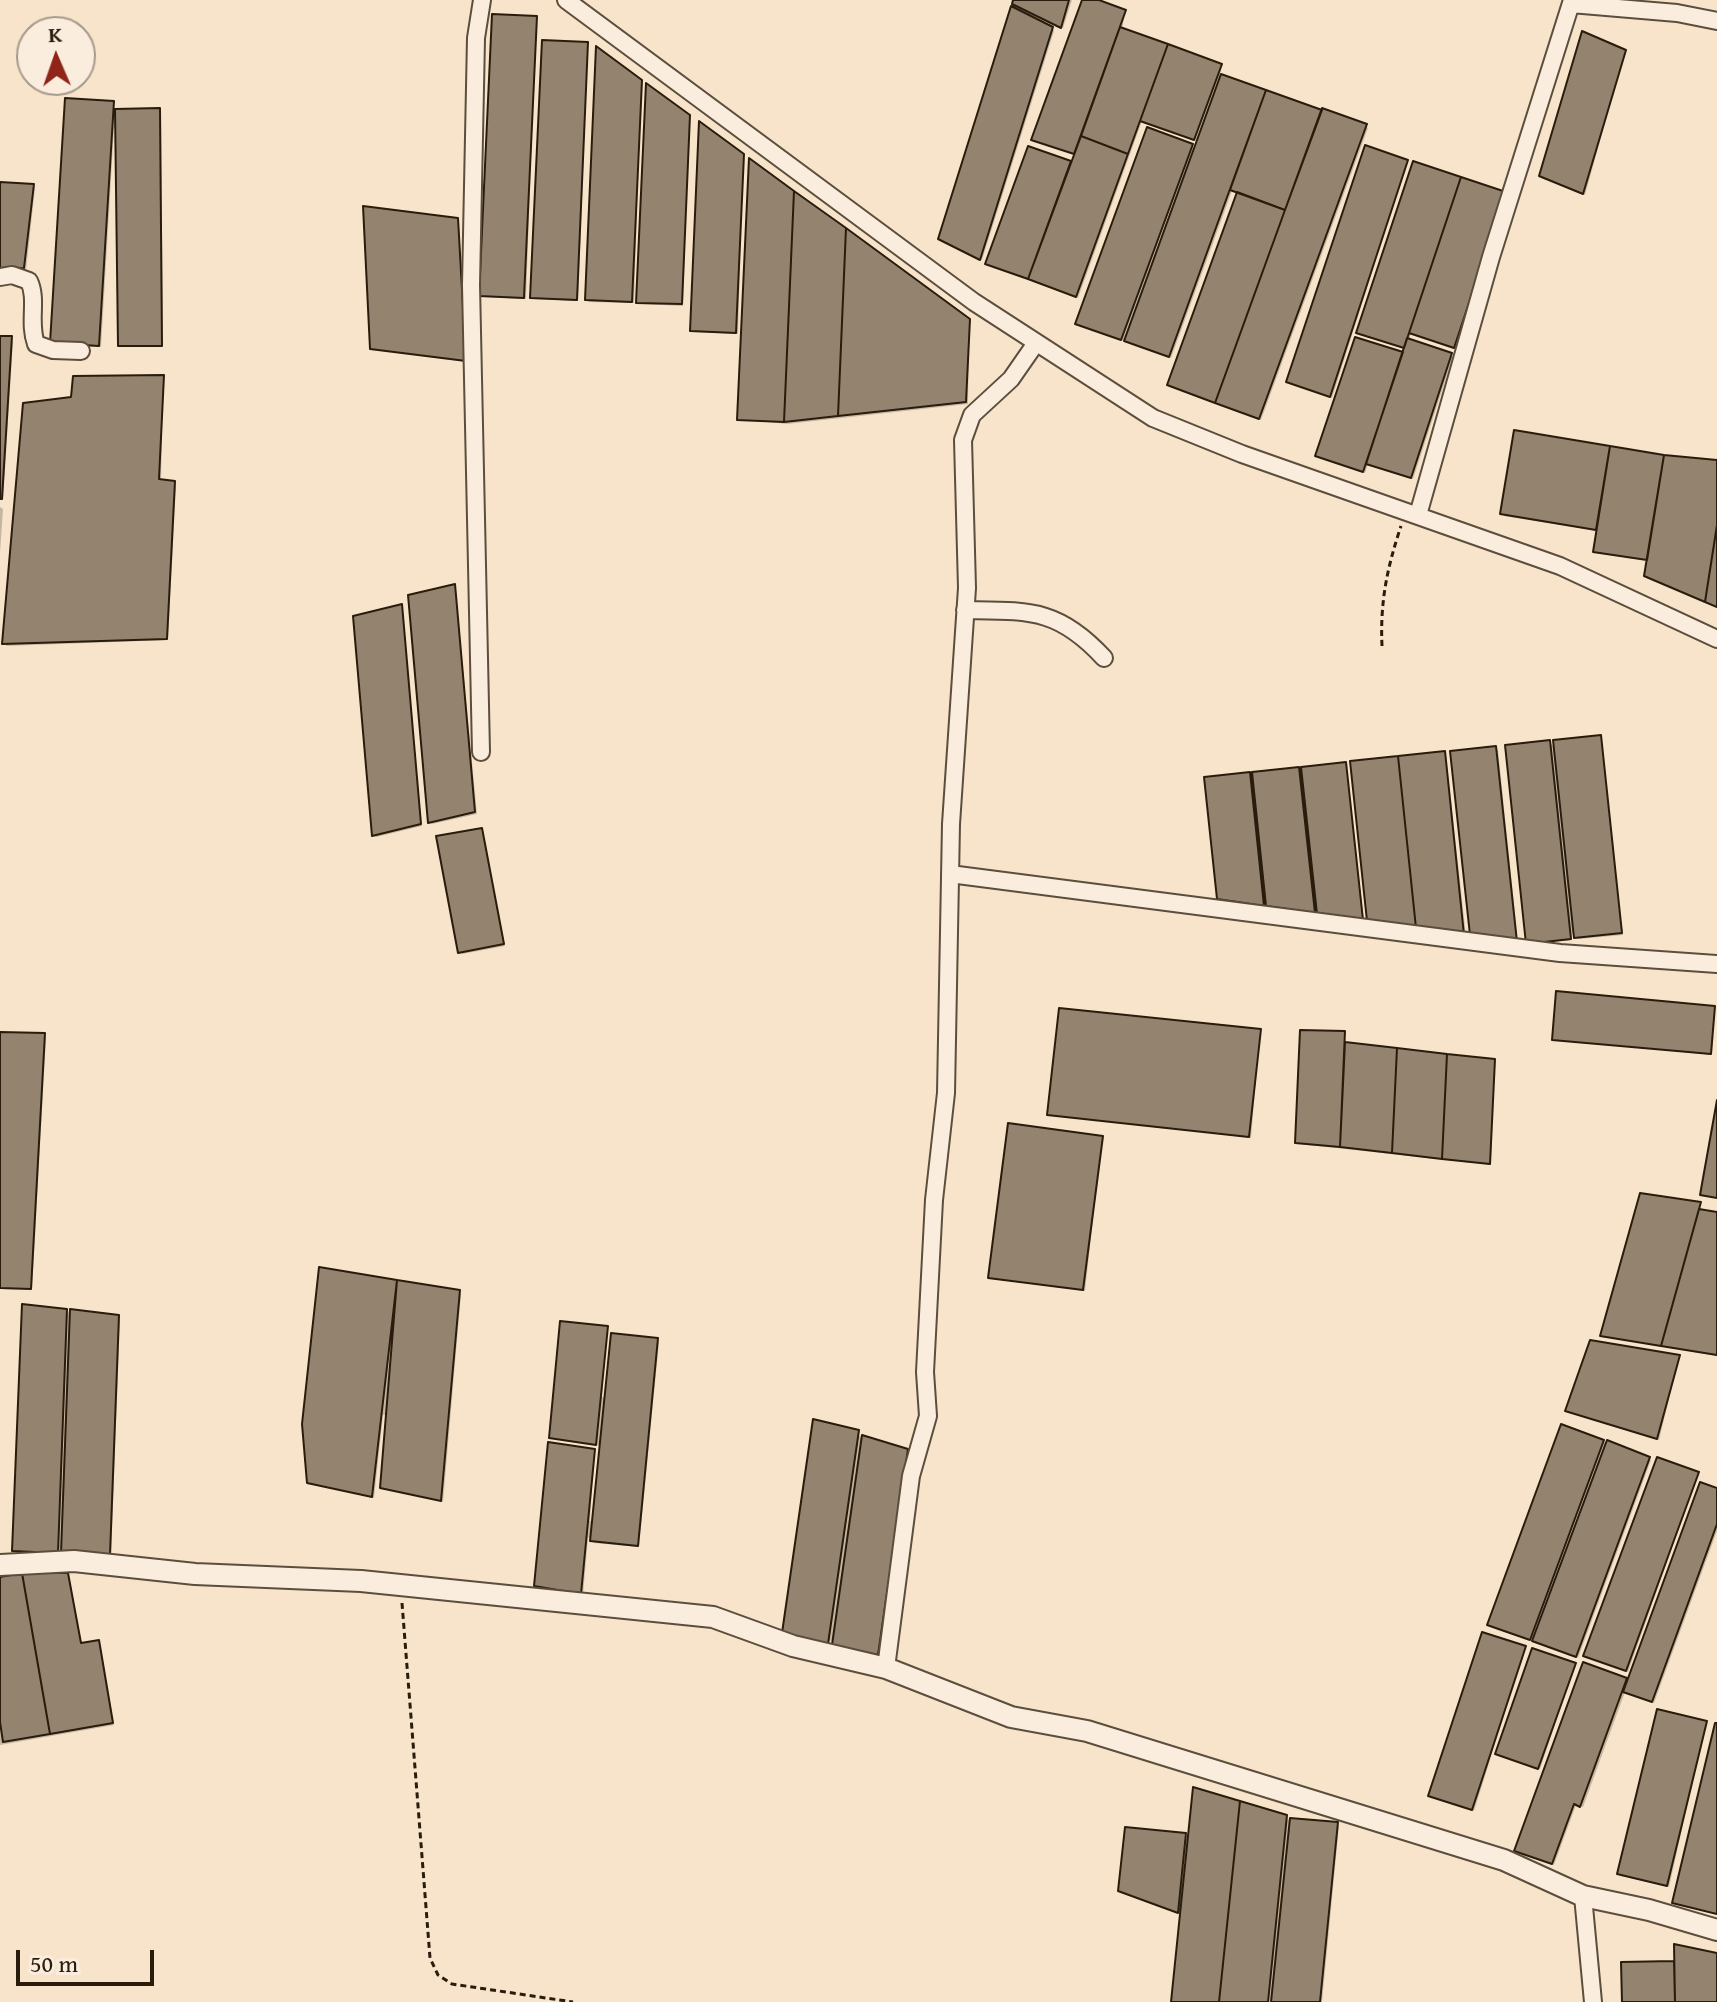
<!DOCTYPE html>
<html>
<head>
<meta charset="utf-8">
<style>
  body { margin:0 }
  #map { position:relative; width:1717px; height:2002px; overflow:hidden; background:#f7e4ca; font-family:"Gentium Book Plus",serif }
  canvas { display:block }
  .north { position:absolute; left:16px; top:16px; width:80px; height:80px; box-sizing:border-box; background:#faeddd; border:2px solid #a69989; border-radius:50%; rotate:358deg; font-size:22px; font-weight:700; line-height:32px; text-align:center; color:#291c0c }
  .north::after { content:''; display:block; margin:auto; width:28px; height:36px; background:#8f2418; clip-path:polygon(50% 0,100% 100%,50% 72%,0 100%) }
  .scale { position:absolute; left:16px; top:1950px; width:138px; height:36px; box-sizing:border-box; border:4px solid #291c0c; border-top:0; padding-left:10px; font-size:24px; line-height:28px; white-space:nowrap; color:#291c0c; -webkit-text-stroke:6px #faeddd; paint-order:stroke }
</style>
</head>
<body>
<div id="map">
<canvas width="1717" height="2002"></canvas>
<div class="north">K</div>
<div class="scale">50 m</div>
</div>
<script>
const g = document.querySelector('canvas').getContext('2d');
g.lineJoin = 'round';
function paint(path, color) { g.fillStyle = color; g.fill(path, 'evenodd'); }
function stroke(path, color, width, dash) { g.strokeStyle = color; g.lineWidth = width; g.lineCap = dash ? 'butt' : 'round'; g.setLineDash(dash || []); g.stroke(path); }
const shadow = new Path2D(`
  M1015,0H1072L1063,28L1016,5Z
  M1084,0L1125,12L1122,30L1221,66L1220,76L1368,128L1261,420L1169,385L1239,193L1232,191L1171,358L1080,325L1191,146L1196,150L1199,142L1142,121L1078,298L990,266L1030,148L1072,163L1076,155L1033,139Z
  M536,18L526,299L483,297L481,295Z
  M1052,28L1054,31L982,260L942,241Z
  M588,44L578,301L534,299L532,297Z
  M1625,51L1585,195L1543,177Z
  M641,81L634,303L589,302L587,299Z
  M113,103L115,111L161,112L163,347L120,345L117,128H114L101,347L54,344Z
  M689,116L683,306L640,304L638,302Z
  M743,156L738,334L694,332L692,330Z
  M1407,161L1332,398L1291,384L1289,382Z
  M0,184L35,188L26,270L0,271Z
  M1507,196L1456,349L1411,334L1409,340L1453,357L1413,479L1368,464L1365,473L1320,458L1318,456L1406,349L1361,334Z
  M457,220L467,362L375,350L372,348Z
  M969,320L968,404L787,424L739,419Z
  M0,338L13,341L3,500H0Z
  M163,377L161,481L176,485L168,640L6,646L73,399Z
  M1515,433L1717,462V606L1649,561L1597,553L1598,531L1504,516Z
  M0,507L3,509L0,553Z
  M455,586L477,814L432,824L430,822Z
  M401,607L422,826L376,837L374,835Z
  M1600,737L1623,935L1578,939L1572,933V940L1530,945L1549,742L1556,748Z
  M1495,748L1498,750L1518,943L1474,937Z
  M1444,753L1446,756L1466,936L1372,922Z
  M1346,764L1364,921L1321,915L1315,909L1316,914L1270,908L1265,902V907L1221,900L1249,774L1255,780L1298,769L1304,775Z
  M482,830L505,946L462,954L460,952Z
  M1714,1008L1712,1055L1554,1039Z
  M1260,1031L1251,1138L1049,1114Z
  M1344,1033L1346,1044L1494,1061L1491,1165L1300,1144L1297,1142Z
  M0,1034L46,1037L32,1290L0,1289Z
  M1102,1137L1085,1291L992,1279L990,1277Z
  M1700,1204L1701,1211L1717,1214V1356L1605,1337L1603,1335Z
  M321,1269L461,1294L443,1502L382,1487L387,1415H383L374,1498L309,1482Z
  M67,1311L72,1316L120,1319L111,1556L65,1554L59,1549V1554L15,1551Z
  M607,1327L602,1397H606L657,1340L659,1342L639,1547L594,1543L588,1537L583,1595L538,1588L536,1586L594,1451L590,1521H594L601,1446L551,1437Z
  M1679,1357L1659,1440L1567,1411Z
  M858,1432L860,1437L909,1453L880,1656L836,1646L830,1640V1645L786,1634Z
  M1603,1441L1651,1460L1578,1658L1491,1626Z
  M1698,1474L1628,1672L1588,1658L1586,1656Z
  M1717,1490V1531L1654,1703L1625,1692L1583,1807L1576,1805L1554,1865L1519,1852L1585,1665L1629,1681Z
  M68,1575L82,1645L100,1644L114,1725L0,1745V1579Z
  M1525,1648L1474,1811L1433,1798L1430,1796Z
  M1575,1665L1540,1769L1499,1755Z
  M1706,1722L1669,1887L1621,1876L1619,1874Z
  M1286,1817L1292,1823L1339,1826L1322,2002H1173L1182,1914L1123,1892L1185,1835L1190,1839Z`);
const building = new Path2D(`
  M1013,0H1069L1061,28L1012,4Z
  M1082,0H1099L1126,10L1074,154L1031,140Z
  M1011,6L1053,27L980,260L938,239Z
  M492,14L537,16L524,298L479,296Z
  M1120,27L1168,44L1128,154L1081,136Z
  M1582,31L1626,50L1583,194L1539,176Z
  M542,40L588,42L577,300L530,298Z
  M1168,44L1222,64L1194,140L1140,121Z
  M596,46L642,80L632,302L585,300Z
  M1221,74L1266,90L1169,357L1124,341Z
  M646,83L690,115L682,304L636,303Z
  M1266,90L1322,110L1285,210L1230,190Z
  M65,98L114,101L99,346L50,343Z
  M160,108L162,346H118L115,109Z
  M1322,108L1367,124L1259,419L1215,403Z
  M699,121L744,154L736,333L690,331Z
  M1147,127L1193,144L1121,340L1075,324Z
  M1081,136L1128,154L1076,297L1028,279Z
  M1365,145L1408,160L1330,397L1286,382Z
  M1028,146L1071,161L1028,279L985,264Z
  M749,158L794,191L784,422L737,420Z
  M1413,161L1461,177L1404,348L1356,333Z
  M1461,177L1506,192L1454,348L1409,333Z
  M0,182L34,184L24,268L0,269Z
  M794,191L846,228L838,416L784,422Z
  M1237,192L1285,210L1215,403L1167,385Z
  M363,206L458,218L466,361L370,349Z
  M846,228L970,319L966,402L838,416Z
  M0,336H12L2,499H0Z
  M1355,337L1403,352L1363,472L1315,456Z
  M1407,338L1452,353L1411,478L1366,464Z
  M164,375L159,479L175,481L167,639L2,644L23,403L71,397L73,376Z
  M1514,430L1610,446L1596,530L1500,514Z
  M1610,446L1664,455L1647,560L1593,552Z
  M1664,455L1717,460V525L1705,602L1644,576Z
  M1717,525V607L1705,602Z
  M455,584L475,812L428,823L408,595Z
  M402,604L421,824L372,836L353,616Z
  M1601,735L1622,933L1574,938L1553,740Z
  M1550,740L1571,939L1526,944L1505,745Z
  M1496,746L1517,942L1470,935L1450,751Z
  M1445,751L1464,935L1416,928L1398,756Z
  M1398,756L1416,928L1367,921L1350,761Z
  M1346,762L1363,920L1317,914L1301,767Z
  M1299,767L1315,913L1266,906L1252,772Z
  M1250,772L1264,906L1217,899L1204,777Z
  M482,828L504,944L458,953L436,836Z
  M1556,991L1715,1006L1711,1054L1552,1040Z
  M1059,1008L1261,1029L1249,1137L1047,1115Z
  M1300,1030L1345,1031L1340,1147L1295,1143Z
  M0,1032L45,1033L31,1289L0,1288Z
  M1345,1042L1397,1048L1392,1153L1340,1147Z
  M1397,1048L1447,1054L1442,1159L1392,1153Z
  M1447,1054L1495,1059L1490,1164L1442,1159Z
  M1717,1100V1198L1700,1195Z
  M1008,1123L1103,1136L1083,1290L988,1278Z
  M1640,1193L1701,1202L1661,1346L1600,1336Z
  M1699,1209L1717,1212V1355L1661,1346Z
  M319,1267L397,1280L372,1497L307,1483L302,1424Z
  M397,1280L460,1290L441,1501L380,1488Z
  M22,1304L67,1309L58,1553L12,1551Z
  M70,1309L119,1315L110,1555L61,1553Z
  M560,1321L608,1326L596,1445L549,1438Z
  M611,1333L658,1338L638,1546L590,1541Z
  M1590,1340L1680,1355L1657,1439L1565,1411Z
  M813,1419L859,1430L828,1644L782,1633Z
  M1561,1424L1604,1440L1530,1640L1487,1625Z
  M862,1435L908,1449L878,1655L832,1645Z
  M1607,1440L1650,1457L1576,1657L1532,1641Z
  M548,1442L595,1449L581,1594L534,1586Z
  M1657,1457L1699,1472L1626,1671L1583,1656Z
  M1700,1482L1717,1488V1524L1652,1702L1623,1692Z
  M22,1573H68L81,1643L99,1640L113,1723L50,1734Z
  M22,1573L50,1734L3,1742L0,1722V1577Z
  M1482,1632L1526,1646L1472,1810L1428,1796Z
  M1532,1648L1576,1663L1538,1769L1495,1754Z
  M1583,1662L1627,1678L1580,1807L1574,1804L1552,1864L1514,1851Z
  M1657,1709L1707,1721L1667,1886L1617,1874Z
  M1715,1723H1717V1914L1672,1903Z
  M1193,1787L1240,1801L1219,2002H1171Z
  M1240,1801L1287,1815L1268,2002H1219Z
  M1290,1818L1338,1822L1320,2002H1271Z
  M1125,1827L1186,1833L1178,1913L1118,1891Z
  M1674,1944L1717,1953V2002H1675Z
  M1674,1961L1675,2002H1622L1621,1962Z`);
const path = new Path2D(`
  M1382,646C1380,602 1387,568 1401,526
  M402,1603L430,1958L438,1975L452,1984L573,2002`);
const minor = new Path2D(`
  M566,0L974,302L1153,418L1242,454L1560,566L1717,639
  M1571,4L1677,13L1717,21
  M0,277L12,275L29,281C38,300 28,322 36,344L53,350L81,351
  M1418,515L1491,257L1572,0
  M965,610C1029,611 1058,608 1104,658
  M481,752L471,285L476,38L482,0
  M950,874L1560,953L1717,964
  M886,1668L911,1476L928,1416L925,1372L934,1200L946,1093L951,824L967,588L963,440L972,415L1011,379L1036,343
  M1583,1896L1593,2002`);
const tertiary = new Path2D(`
  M0,1565L74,1561L195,1574L361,1581L713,1617L793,1646L886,1668L1011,1717L1087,1731L1504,1860L1583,1896L1649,1910L1717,1930`);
paint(shadow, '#0003');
paint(building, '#94846f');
stroke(building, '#291c0c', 2);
stroke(minor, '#5c4e3c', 20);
stroke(tertiary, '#5c4e3c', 24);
stroke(path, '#291c0c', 3, [6, 4]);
stroke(minor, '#faeddd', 16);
stroke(tertiary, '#faeddd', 20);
</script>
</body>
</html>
